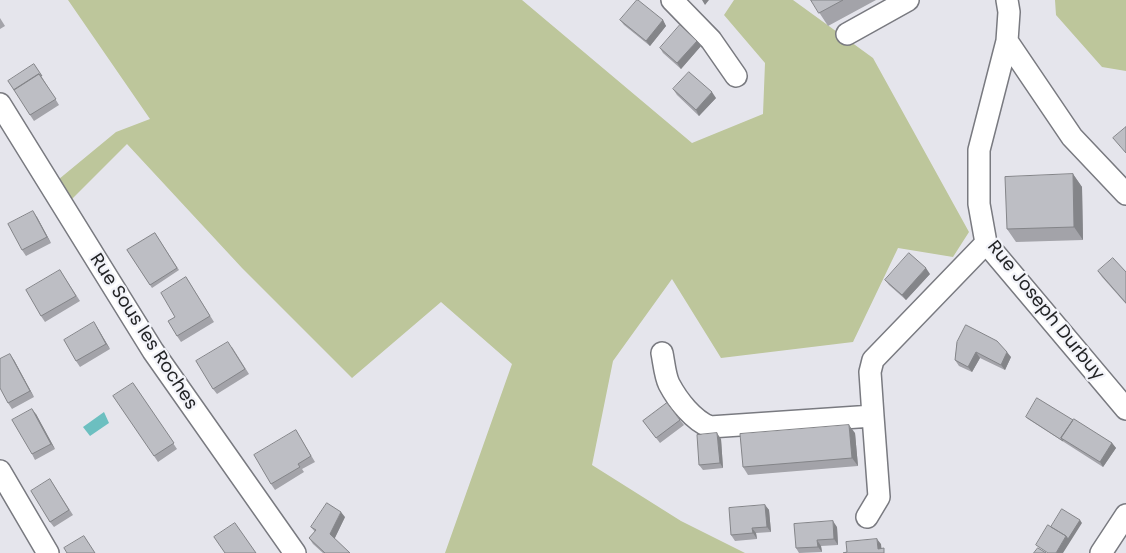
<!DOCTYPE html>
<html>
<head>
<meta charset="utf-8">
<style>
  body { margin:0 }
  canvas { display:block; background:#e5e5ec }
</style>
</head>
<body>
<canvas width="1126" height="553"></canvas>
<script>
const g = document.querySelector('canvas').getContext('2d');
g.lineJoin = 'round';
function paint(path, color) { g.fillStyle = color; g.fill(path, 'evenodd'); }
function stroke(path, color, width, dash) { g.strokeStyle = color; g.lineWidth = width; g.lineCap = dash ? 'butt' : 'round'; g.setLineDash(dash || []); g.stroke(path); }
function write(font, color, halo, rows, align = 'center') {
  g.font = font + ' Poppins,sans-serif'; g.lineWidth = 4.5; g.setLineDash([]); g.textBaseline = 'middle'; g.strokeStyle = halo; g.fillStyle = color; for (const [text, x, y, turn = 0] of rows) {
    g.save(); g.translate(x, y); g.rotate((+turn || 0) * Math.PI / 180); g.textAlign = isNaN(turn) ? turn : align; if (halo) g.strokeText(text, 0, 0); g.fillText(text, 0, 0); g.restore();
  }
}
const green = new Path2D(`
  M68,0H522L692,143L763,114L765,63L724,15L734,0H793L873,58L969,232L953,257L898,248L853,342L721,358L672,279L613,361L592,465L681,521L745,553H445L512,364L441,302L352,378L242,268L127,144L68,203L53,184L116,132L150,119Z
  M1055,0H1126V71L1102,67L1056,15Z`);
const water = new Path2D(`
  M104,412L109,423L90,436L83,427Z`);
const street = new Path2D(`
  M672,0L711,40L736,76
  M1007,0L1009,12L1007,41L979,150V204L986,243L1126,409
  M847,34L908,0
  M1007,41L1072,137L1126,194
  M0,104L153,351L295,553
  M662,353C664,363 665,376 669,384C678,401 693,420 710,427L873,416L879,497L867,517
  M873,416L870,372L873,360L986,243
  M0,471L48,553
  M1101,553L1126,515`);
const wall = new Path2D(`
  M811,0H876L828,26Z
  M0,18L5,26L0,29Z
  M620,20H663L666,26L650,46L624,25Z
  M701,46L681,69L663,53L660,48Z
  M34,64L59,105L34,121L30,115Z
  M673,89L716,98L699,116L677,95Z
  M1073,174L1082,187L1083,240L1016,242L1007,229Z
  M37,217L51,243L26,256L22,250Z
  M155,233L179,270L152,288L127,250Z
  M60,270L80,301L45,322L41,316Z
  M1098,271L1126,272V304L1102,277Z
  M930,274L906,300L889,285L885,280Z
  M186,277L214,322L181,342L177,336L175,317Z
  M97,327L110,349L80,367L76,361Z
  M957,342L1011,357L1005,370L980,358L972,372L959,366L955,360Z
  M232,347L249,374L217,394L213,389Z
  M14,360L34,397L12,409L8,403Z
  M133,383L177,449L158,462L154,456Z
  M667,403L684,425L660,443L643,421Z
  M36,414L55,449L35,460L32,454Z
  M1026,417L1073,420L1112,443L1116,448L1103,467L1028,419Z
  M296,430L315,462L302,469L304,472L275,490L271,484Z
  M855,433L858,466L748,475L743,467Z
  M721,439L723,468L703,470L699,465Z
  M50,479L73,515L54,527L50,522Z
  M765,505L769,510L771,532L756,533L757,539L735,541L731,535Z
  M345,517L334,539L350,553H323L313,544L309,538L315,532L311,527Z
  M837,527L838,545L821,546L822,552L799,553L796,548Z`);
const shadedWall = new Path2D(`
  M702,0H709L705,5Z
  M663,20L666,26L650,46L646,41Z
  M697,41L701,46L681,69L677,63Z
  M712,92L716,98L699,116L696,110Z
  M1073,174L1082,187L1083,240L1074,227Z
  M33,211L37,217L51,243L47,237Z
  M926,268L930,274L906,300L902,295Z
  M94,322L97,327L110,349L106,344Z
  M976,352L980,358L972,372L968,367Z
  M1007,352L1011,357L1005,370L1001,365Z
  M10,354L14,360L34,397L30,391Z
  M32,409L36,414L55,449L51,444Z
  M849,425L855,433L858,466L852,458Z
  M717,433L721,439L723,468L720,463Z
  M1112,443L1116,448L1103,467L1100,462Z
  M765,505L769,510L771,532L767,527Z
  M341,512L345,517L334,540L330,534Z
  M1080,520L1082,523L1063,553H1056L1066,536Z
  M833,521L837,527L838,545L834,539Z
  M752,528L756,533L757,539L753,533Z
  M877,539L881,544L882,553L878,549Z
  M817,540L821,546L822,552L818,547Z`);
const building = new Path2D(`
  M637,0H638L663,20L646,41L620,20Z
  M811,0H843L819,13Z
  M680,25L697,41L677,63L660,48Z
  M34,64L42,76L39,74L14,90L8,81Z
  M689,72L712,92L696,110L673,89Z
  M39,74L56,99L30,115L14,90Z
  M1126,127V153L1113,138Z
  M1073,174L1074,227L1007,229L1005,177Z
  M33,211L47,237L22,250L8,224Z
  M155,233L177,268L150,285L127,250Z
  M909,253L926,268L902,295L885,280Z
  M1113,258L1126,272V303L1098,271Z
  M60,270L76,296L41,316L26,290Z
  M186,277L210,316L177,336L168,321L175,317L161,293Z
  M94,322L106,344L76,361L64,340Z
  M966,325L997,341L1007,352L1001,365L976,352L968,367L955,360L957,342Z
  M228,342L245,369L213,389L196,361Z
  M10,354L30,391L8,403L0,388V359Z
  M133,383L174,443L154,456L113,396Z
  M1037,398L1073,420L1061,438L1063,441L1026,417Z
  M667,403L680,420L656,438L643,421Z
  M32,409L51,444L32,454L12,420Z
  M1074,419L1112,443L1100,462L1061,438Z
  M849,425L852,458L743,467L740,434Z
  M296,430L311,456L298,464L300,467L271,484L254,455Z
  M717,433L720,463L699,465L697,435Z
  M50,479L69,510L50,522L31,491Z
  M327,503L341,512L330,534L350,553H325L309,538L316,530L311,527Z
  M765,505L767,527L752,528L753,533L731,535L729,508Z
  M1062,509L1080,520L1068,539L1066,536L1051,527Z
  M833,521L834,539L817,540L818,547L796,548L794,524Z
  M235,523L256,553H225L214,537Z
  M1048,525L1066,536L1056,553H1048L1036,545Z
  M84,536L95,553H67L64,548Z
  M877,539L878,549L884,548V553H843L847,552L846,542Z
  M1038,548L1046,553H1034Z`);
const streetNames = [
  ["Rue Joseph Durbuy",1045,311,51],
  ["Rue Sous les Roches",143,332,57]
];
paint(green, '#bdc69b');
paint(water, '#6cbfc0');
stroke(street, '#797a80', 24);
stroke(street, '#fff', 21);
paint(wall, '#a3a3a9');
paint(shadedWall, '#848589');
paint(building, '#bdbec4');
stroke(building, '#848589', 1);
write('18px', '#232426', '#f2f3f9', streetNames);
</script>
</body>
</html>
